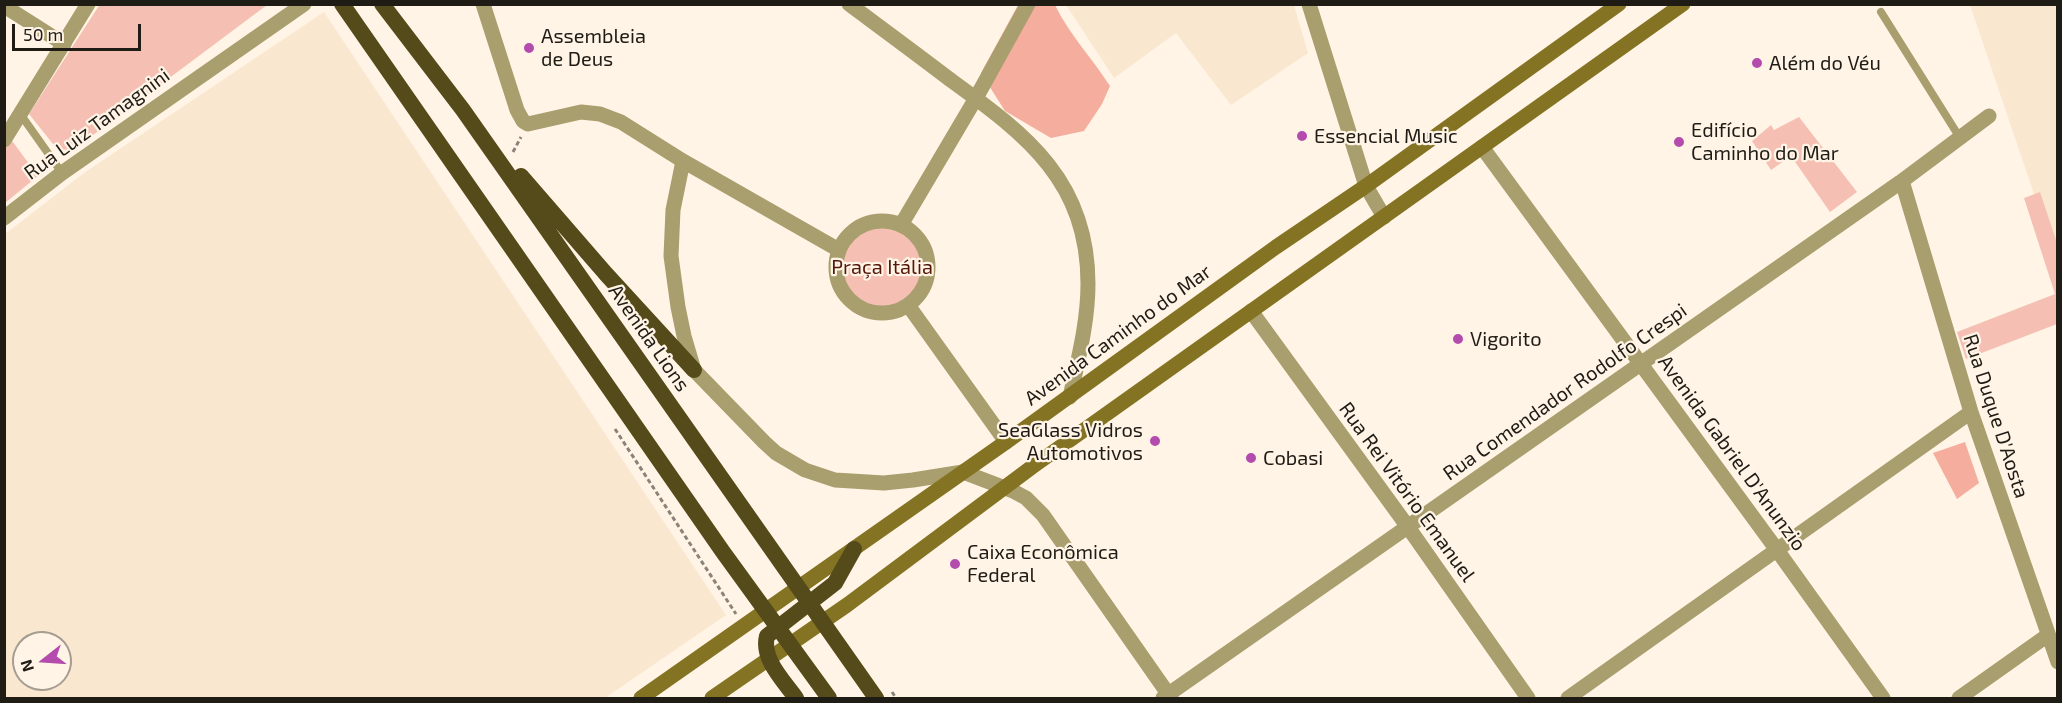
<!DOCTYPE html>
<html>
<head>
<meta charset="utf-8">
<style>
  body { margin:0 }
  #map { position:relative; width:2062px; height:703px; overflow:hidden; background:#fff4e6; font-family:"Exo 2",sans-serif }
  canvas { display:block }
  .frame { position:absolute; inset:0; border:6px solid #1f1b15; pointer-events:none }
  .north { position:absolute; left:12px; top:631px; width:60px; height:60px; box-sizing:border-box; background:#fff4e6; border:2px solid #a59d92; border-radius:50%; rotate:253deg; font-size:16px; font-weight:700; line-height:24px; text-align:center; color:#1f1b15 }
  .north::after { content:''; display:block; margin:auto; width:21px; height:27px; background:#b44cae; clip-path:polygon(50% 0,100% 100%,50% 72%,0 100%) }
  .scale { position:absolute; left:12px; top:24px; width:129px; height:27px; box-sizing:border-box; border:3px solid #1f1b15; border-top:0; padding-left:8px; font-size:18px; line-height:21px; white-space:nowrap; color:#1f1b15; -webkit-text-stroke:4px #fff4e6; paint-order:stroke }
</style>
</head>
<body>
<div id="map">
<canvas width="2062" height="703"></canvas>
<div class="frame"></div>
<div class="north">N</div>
<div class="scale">50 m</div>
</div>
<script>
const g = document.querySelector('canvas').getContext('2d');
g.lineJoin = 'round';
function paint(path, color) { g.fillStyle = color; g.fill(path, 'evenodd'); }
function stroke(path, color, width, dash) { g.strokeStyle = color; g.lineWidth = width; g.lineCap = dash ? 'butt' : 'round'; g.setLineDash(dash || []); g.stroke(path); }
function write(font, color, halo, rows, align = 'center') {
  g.font = font + ' "Exo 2",sans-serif'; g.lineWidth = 4.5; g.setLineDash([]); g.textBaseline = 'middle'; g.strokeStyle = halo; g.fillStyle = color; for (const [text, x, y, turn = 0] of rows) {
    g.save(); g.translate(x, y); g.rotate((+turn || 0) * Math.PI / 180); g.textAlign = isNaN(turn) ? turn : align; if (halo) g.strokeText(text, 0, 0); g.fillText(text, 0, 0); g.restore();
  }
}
const built = new Path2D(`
  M1066,5H1294L1308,53L1231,105L1176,33L1114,78Z
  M1970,5H2057V262Z
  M324,12L726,615L605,698H5V234L84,173ZM24,643H60V679H24Z`);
const green = new Path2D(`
  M100,4H267V5L73,150L57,149L29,114Z
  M1799,117L1857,192L1830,212L1791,156L1771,170L1752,141L1771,125L1774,130Z
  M10,138L38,176L5,203L4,148Z
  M2040,192L2057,243V324L1966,359L1957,332L2055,294L2024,198Z
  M843 267a39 39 0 1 1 78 0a39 39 0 1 1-78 0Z`);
const forest = new Path2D(`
  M1018,5H1055C1069,34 1092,58 1110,86L1102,104L1084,131L1051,138L1005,111L981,73Z
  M1965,442L1979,483L1957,499L1933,453Z`);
const path = new Path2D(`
  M513,152L521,137
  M615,429L736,614
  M892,692L896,698`);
const service = new Path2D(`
  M1881,12L1960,138
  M21,115L62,173`);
const minor = new Path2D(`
  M483,4L517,110L523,121L528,124L581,112L600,114L621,122L683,161L839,250
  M849,4C884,30 918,55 952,81C1028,136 1088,182 1088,284C1088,322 1078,360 1070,397
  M1309,4L1366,186L1384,217
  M4,6L64,44
  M1482,147L1777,550L1883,698
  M683,161L673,210L671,256L678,307L684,336L694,370L764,442L776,453L805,470L835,480L884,483L913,480L963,472L1013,491L1026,498L1043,515L1171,698
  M1902,181L1971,412L2058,662
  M4,218L62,173L304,4
  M836 267a46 46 0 1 1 92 0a46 46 0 1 1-92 0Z
  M901,225L976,98L1028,4
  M908,305L1006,442
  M1251,311L1408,527L1528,698
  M1163,698L1902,181L1989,116
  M1568,698L1971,412
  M1959,698L2048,635`);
const tertiary = new Path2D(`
  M4,140L88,4`);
const secondary = new Path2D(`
  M641,698L1006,442L1276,247L1366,186L1619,4
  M712,698L847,605L1032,467L1683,4`);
const trunk = new Path2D(`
  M342,4L723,552L829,698
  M382,4L463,110L876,698
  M521,176L606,274L694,370
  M796,698C784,681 761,659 767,636L835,583L854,549`);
const markers = [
  [529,48,6,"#b44cae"],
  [1757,63,6,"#b44cae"],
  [1302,136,6,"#b44cae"],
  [1679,142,6,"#b44cae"],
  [1458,339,6,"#b44cae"],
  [1155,441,6,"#b44cae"],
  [1251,458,6,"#b44cae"],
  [955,564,6,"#b44cae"]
];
const poiNames = [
  ["Assembleia",541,36],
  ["de Deus",541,59],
  ["Além do Véu",1769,63],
  ["Edifício",1691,130],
  ["Caminho do Mar",1691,153],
  ["Essencial Music",1314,136],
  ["Vigorito",1470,339],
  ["SeaGlass Vidros",1143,430,"right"],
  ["Automotivos",1143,453,"right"],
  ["Cobasi",1263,458],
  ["Caixa Econômica",967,552],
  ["Federal",967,575]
];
const streetNames = [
  ["Rua Luiz Tamagnini",97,124,-36],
  ["Avenida Caminho do Mar",1118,335,-36],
  ["Avenida Lions",649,338,55],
  ["Rua Comendador Rodolfo Crespi",1565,392,-35],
  ["Rua Duque D'Aosta",1996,416,72],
  ["Avenida Gabriel D'Anunzio",1732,453,54],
  ["Rua Rei Vitório Emanuel",1407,492,54]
];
const parkNames = [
  ["Praça Itália",882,267]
];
paint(built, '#f9e7cf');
paint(green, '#f5c0b3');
paint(forest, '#f5ad9d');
stroke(path, '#8a8379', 3, [4.5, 3]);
stroke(service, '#a99e6e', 8);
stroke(minor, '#a99e6e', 15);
stroke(tertiary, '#a99e6e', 15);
stroke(secondary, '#847322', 15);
stroke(trunk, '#544a1a', 16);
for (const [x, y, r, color] of markers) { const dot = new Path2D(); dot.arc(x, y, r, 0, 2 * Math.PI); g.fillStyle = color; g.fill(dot); stroke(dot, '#fff4e6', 2); }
write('20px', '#1f1b15', '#fff4e6', poiNames, 'left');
write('20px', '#1f1b15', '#fff4e6', streetNames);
write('20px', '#55170a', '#fff4e6', parkNames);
</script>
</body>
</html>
